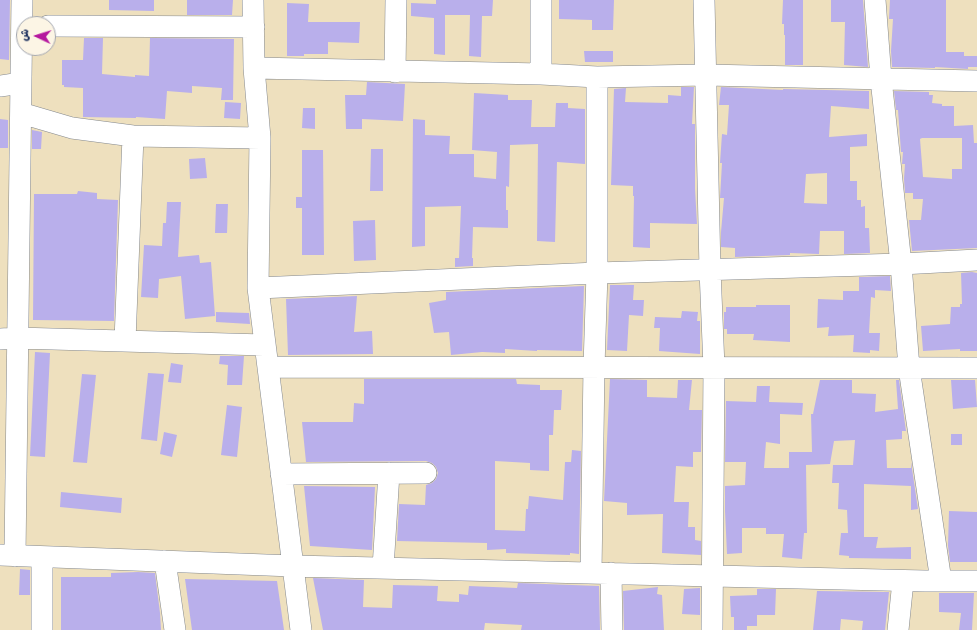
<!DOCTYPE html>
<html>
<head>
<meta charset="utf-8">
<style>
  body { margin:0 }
  #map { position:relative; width:977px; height:630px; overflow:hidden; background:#eee0be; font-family:"Shantell Sans","Playpen Sans Arabic",sans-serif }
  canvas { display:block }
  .north { position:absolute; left:16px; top:16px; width:40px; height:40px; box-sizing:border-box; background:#fcf5e5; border:1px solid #a2a6af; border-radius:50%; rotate:274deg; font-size:11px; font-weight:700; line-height:16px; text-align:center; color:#1b2f5e }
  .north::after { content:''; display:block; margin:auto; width:14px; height:18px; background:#b5179e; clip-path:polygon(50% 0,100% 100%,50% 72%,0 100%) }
</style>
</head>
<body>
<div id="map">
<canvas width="977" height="630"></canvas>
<div class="north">ش</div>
</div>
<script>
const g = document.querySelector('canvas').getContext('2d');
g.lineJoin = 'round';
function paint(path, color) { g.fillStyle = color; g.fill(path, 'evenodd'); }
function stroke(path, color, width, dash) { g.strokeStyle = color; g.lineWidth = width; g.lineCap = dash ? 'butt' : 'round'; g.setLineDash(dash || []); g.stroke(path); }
const building = new Path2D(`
  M0,0H10L9,60L0,59Z
  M109,0H154V11L109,10Z
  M187,0H233L232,15H187Z
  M436,0H493L492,16H482L481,57L469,56L470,15H445V55L434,54V18L411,16V3L436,4Z
  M559,0H614L613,30H592V20L559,19Z
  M783,0H803V65H785V35H784V24H782Z
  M831,0H863L868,67L844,65L845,22H831Z
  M890,0H946V52H964V56H977V67H968V69L935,67V68L892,67L891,51L893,19H889Z
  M287,3L309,4L308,22H360L359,43L328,42V54H304V56H287Z
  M84,38H103L102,74L135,77V75L149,76L150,38L234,39L233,100H221L222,88L192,86V93L167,91L165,119L136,117V118L83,117V88L64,87V85H62V60H83Z
  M584,51H613V62H585Z
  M367,82L405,84L403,121L362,119V129H346L345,95H366Z
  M681,87H694L692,124H695V189L697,224L650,223V248L633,247L634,196H633V186L611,185L614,89L626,88L625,102L668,103V95L681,96Z
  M721,87L783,90V89L869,91V109L831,106L829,137L867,134V146L850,147V181H857V200H861V207L865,206V228H869L870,253L844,254V231H820L819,254L790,253V255L735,257V248L721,247V232L724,198H720L722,163H720L722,134L727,135L729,105H719ZM827,173V204L804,203L806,174Z
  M894,91L929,92V95H933L932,103L942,104V106H954V126L973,125L974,143H977V248L912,251L909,220H921L923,199H913V193H905L904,179L905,164H902L903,152H901L898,110H896ZM922,138H962V169H952V179L923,177L920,139Z
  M474,93L508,95V100H532L531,127H555L556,103H568V108L585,109V164L557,162L555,242L537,241L538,144L510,145L509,187L506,186V210H508V228L473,227L472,258H473V266L455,267V258H459L461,206L425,207V246L412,247L413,119L425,120V135L450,136L449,154H474V177L496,179L497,152L472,150Z
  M225,102L241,103L240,119L224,118Z
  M303,108H315V129L302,128Z
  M0,119L8,120V148H0Z
  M32,130L42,132L41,149H32Z
  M371,149H383V191H370Z
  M302,150H323L324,255H302V208H296V197H302Z
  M205,158L207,178L190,179L189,159Z
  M78,191L97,193V199L118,200L114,321L33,320L34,194H77Z
  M167,202H181L178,257L199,255L200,263L211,262L215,316L185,319L181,276L159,279L158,298L141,297L144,245L162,246L163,223H166Z
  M216,204H228L227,233H215Z
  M375,220L376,260L354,261L353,221Z
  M972,272L977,273V351H960V349L923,351L921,326L950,324L951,307H960V304H962L961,273Z
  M890,276L891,291L875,290V298L871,297L869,333H880L879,351L870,350V353L853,352L854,335L828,336L829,327L817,328L818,299L843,300V291H859V277Z
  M610,285H634L633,300H644L643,316L629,315L627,351L607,350Z
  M584,286L582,351L537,350V351L505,349V353L482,352L451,355L449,332L434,333L429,303L446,300V292Z
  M357,296L354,332L372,331L373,354L288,355L286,299Z
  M756,305H790V342L753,340L754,334H727V329H724V312H726V307H756Z
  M682,311L698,312L697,321H700V354L659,351L660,328H654L655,317L681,318Z
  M216,312L249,313L250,324L216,322Z
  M35,352L50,353L45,457L30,456Z
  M220,356H244L242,385H227L228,365L219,364Z
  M171,363L183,365L181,383L168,382Z
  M148,373L164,374L157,441L141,439Z
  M82,374L96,375L87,463L73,462Z
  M364,379H516L517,384L540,385V390H562L561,410H554L553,435H549V471L530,470V463L495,461V530L525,531L526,509H528L529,496L563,500L565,462H571L572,450L581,451L579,554L570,553V555L506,553V549L487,550V543L397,541L399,504L425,505L426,485L432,483L436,479L438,473L436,467L432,463L426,461L306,462L302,422H353L354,403L364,404Z
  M610,379L647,380V397L677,398L678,380H692L689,410H702L701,452H693V467L676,466L674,502H689L688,527H695V540L701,541V555L662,553L663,514L627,515V503L604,501Z
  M820,380H852V393L876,394L875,412L898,409L896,380H899L906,431H902V439L886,440L887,468H911V462L918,509L911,510V486L864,484V537H878L876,548L911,547V559L849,558V556L839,555L841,533H848L847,510L838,509L839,483H832L833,465H853L855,440L834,441L830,464L806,465L807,533H804L802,559L782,557L784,534H766V528H742V553L727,554L725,511V486L745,485L746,462H725L726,401L756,402L757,386H770L769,402L803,403L802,415L780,414V444L766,442L764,468H789V452H812L811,414H813Z
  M951,380H975L977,407L953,409Z
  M227,405L242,407L237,457L221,455Z
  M164,432L177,435L172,457L160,454Z
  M951,434H962V445H951Z
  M304,486L375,487L372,550L310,546Z
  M61,492L122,498L121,513L60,507Z
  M949,511L977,512V562H950L948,546Z
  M20,569L30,570V595H19Z
  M138,572L155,573L160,613L161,630H61V577H111V573Z
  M313,578L364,580L363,607L392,608L393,585L438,586L437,601L459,602V594L468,595L469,586L517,588L518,583L599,586L600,630H521L522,625L485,623L484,630H323Z
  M185,579L277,581L284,630H192Z
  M658,587L657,594L662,595L664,630H624L623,591Z
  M700,588V615L682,614L684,589Z
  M757,589H776L775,615H757V626H747V630H734V617H731L730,596L757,595Z
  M817,591L889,592L885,630H862L863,621L841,619L840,630H813Z
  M939,593H974L972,630H959L961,613L939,612Z`);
const minor = new Path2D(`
  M253,0L254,68L260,138L258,288L301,630
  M704,0L710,270L714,367L712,630
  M875,0L881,79L901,264L909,368L941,581
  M48,26L254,27
  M254,68L541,74L597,77L706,75L977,81
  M395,72L396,0
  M541,74V0
  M0,86L21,83
  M21,113L72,128L133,136L260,138
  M258,288L597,273L901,264L977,260
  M0,339L17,338L264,345
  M125,341L133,136
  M268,367L977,368
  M281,474L426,473
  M0,555L293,566L925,581H977
  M15,556L22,0
  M165,561L175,630
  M383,568L389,473
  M591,573L594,367L597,273V77
  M611,573L612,630
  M42,630V557
  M898,630L903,581`);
paint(building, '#b9afeb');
stroke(minor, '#84888e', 22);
stroke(minor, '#fff', 21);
</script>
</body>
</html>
